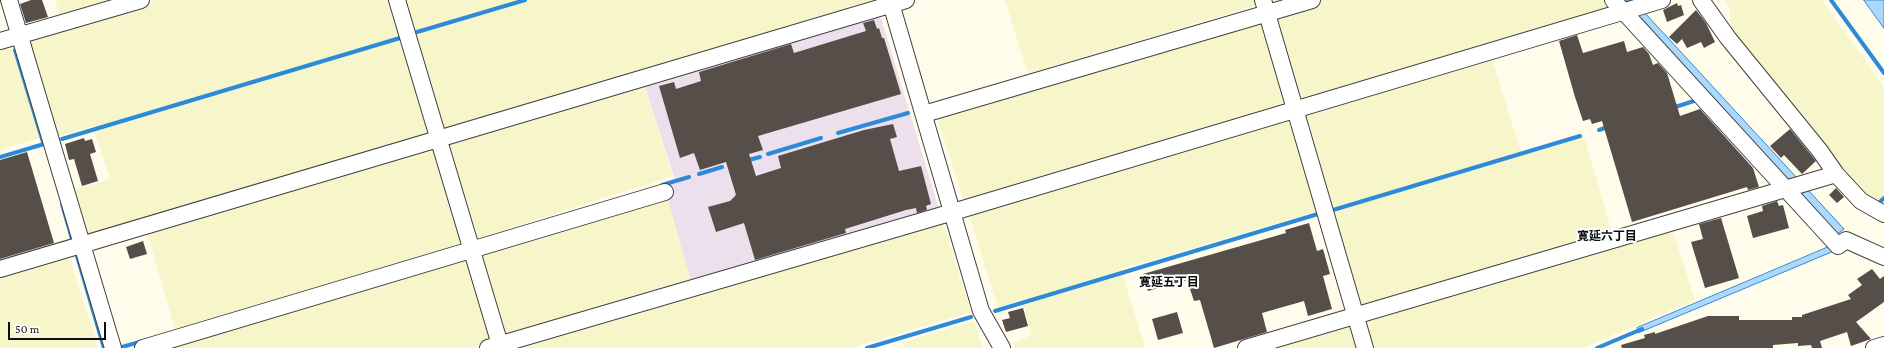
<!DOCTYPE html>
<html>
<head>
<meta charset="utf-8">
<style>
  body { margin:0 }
  #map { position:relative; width:1884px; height:348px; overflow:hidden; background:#fffcec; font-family:"Crimson Pro",serif }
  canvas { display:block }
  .scale { position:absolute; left:8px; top:322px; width:98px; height:18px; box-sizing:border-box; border:2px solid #0d0d0d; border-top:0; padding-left:5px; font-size:12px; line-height:14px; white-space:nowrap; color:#0d0d0d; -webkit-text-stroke:3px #fff; paint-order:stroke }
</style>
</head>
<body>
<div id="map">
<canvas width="1884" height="348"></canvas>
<div class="scale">50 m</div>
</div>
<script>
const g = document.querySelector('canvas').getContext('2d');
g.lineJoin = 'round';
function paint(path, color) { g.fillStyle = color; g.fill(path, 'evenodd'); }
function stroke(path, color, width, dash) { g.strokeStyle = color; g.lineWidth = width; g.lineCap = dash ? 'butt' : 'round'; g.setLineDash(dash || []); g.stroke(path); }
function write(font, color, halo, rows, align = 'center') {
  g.font = font + ' "Crimson Pro","Noto Sans JP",serif'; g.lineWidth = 4; g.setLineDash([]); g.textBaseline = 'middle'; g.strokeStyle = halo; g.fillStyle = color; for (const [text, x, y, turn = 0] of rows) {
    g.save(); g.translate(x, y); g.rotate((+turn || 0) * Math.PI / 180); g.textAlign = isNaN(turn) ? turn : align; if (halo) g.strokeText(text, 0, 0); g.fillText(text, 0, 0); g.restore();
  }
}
const industrial = new Path2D(`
  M875,16L881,18L939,209L691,282L664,187L676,183L644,84Z`);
const farmland = new Path2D(`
  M55,0H127L61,19Z
  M157,0H392L432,130L430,137L85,237L71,191L110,179L93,126L56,137L27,38Z
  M400,0H874L872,5L444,133Z
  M1005,0H1258L1260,4L1028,74Z
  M1267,0H1609L1616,8L1297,103Z
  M1724,0H1822L1824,3L1884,87V209L1861,195L1732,34L1729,7Z
  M1265,22L1290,106L965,203L936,115Z
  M2,46L13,50L40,138L0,150V47Z
  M1491,56L1522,155L1584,136L1613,236L1359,309L1302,119L1306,112Z
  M644,84L673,176L473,240L444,143Z
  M1293,118L1319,211L1121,269L1145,348H1016L1012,343L1032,335L1022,300L998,308L968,212Z
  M433,146L466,243L175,329L147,233Z
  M667,197L691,282L503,339L479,252Z
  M943,223L971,312L851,348H505Z
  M1672,228L1695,300L1583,348H1371L1362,318Z
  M68,254L98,348H0V274Z
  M466,256L494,341L471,348H153Z
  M974,321L983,348H904L902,342Z
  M1351,321L1359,348H1260Z`);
const water = new Path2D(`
  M1620,0H1633L1844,229L1836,235Z
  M1864,0H1884V28Z
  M1831,246L1834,251L1638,333L1637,328Z`);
const stream = new Path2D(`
  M1831,0L1884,73
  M417,32L525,0
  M15,50L43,142
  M1672,108L1697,100
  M1599,130L1608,127
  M838,133L908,113
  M62,139L400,38
  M768,154L821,138
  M0,157L44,144
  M745,161L760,157
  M699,174L722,167
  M662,185L689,177
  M62,204L72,239
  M1878,204L1884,198
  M1333,210L1580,136
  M77,256L104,348
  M995,311L1318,214
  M122,347L143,341
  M867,348L971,317
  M1597,348L1642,329`);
const building = new Path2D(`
  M31,0H42L48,17L26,23L20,4Z
  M1677,3L1678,6L1681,5L1684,15L1667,22L1663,10Z
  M1696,10L1706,23L1715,42L1704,48L1701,42L1687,48L1682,39L1677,44L1669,37Z
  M874,20L877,29L879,28L882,38H884L901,94L758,136L763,150L749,154L756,176L781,168L778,156L864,130L893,124L897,137L890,139L899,171L921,166L931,204L926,206L927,210L917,213L916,208L906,210L845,229L846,233L755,260L744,223L716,232L708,207L730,201L736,195L726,162L700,170L694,153L680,158L659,86L674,82L676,89L701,81L699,72L791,44L794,53L866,31L863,23Z
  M1577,35L1583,53L1624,41L1627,52L1643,47L1649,54L1653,65L1658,63L1667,73L1680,116L1700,109L1753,168L1759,187L1748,190L1747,187L1632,222L1602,121L1592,124L1590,119L1583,121L1575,97L1559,41Z
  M1790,129L1816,161L1802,174L1784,155L1781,158L1770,146Z
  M84,138L85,141L92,139L96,152L90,154L98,181L82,186L74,159L69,160L65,144Z
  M27,152L54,243L0,259V160Z
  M1836,188L1844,197L1837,203L1829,195Z
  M1777,201L1779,206L1783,205L1789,228L1753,238L1747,216L1763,211L1762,206Z
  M1721,218L1739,278L1705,288L1691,242L1703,239L1699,224Z
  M1309,223L1317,251L1323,249L1330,274L1323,276L1332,309L1308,316L1304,301L1262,313L1267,332L1214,348L1200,300L1194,301L1187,280L1148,291L1143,274L1286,233L1285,230Z
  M143,241L147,254L130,259L126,247Z
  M1872,269L1880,279L1884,276V302L1856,322L1871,339L1851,346L1847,332L1820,341L1822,348H1812L1811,345L1798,346V343L1773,345V348H1622L1621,345L1645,338L1644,335L1655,332V334L1708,316H1739V320H1792V317H1802V315L1851,299L1848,295L1862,285L1857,279Z
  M1023,308L1028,326L1006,332L1002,320L1010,318L1008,312Z
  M1177,312L1183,333L1158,340L1152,319Z`);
const minor = new Path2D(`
  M9,0L113,348
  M397,0L501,348
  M890,0L981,311L1002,348
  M1263,0L1365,348
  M1613,0L1838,246L1846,240L1884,257
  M1701,0L1728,38L1820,151L1836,174L1861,201L1884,214
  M0,41L141,0
  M924,114L1312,0
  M0,269L906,0
  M143,348L665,192
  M488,348L953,212L1662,0
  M1246,348L1836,174
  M1874,348L1884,345`);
const neighbourhoodNames = [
  ["寛延六丁目",1607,236],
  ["寛延五丁目",1169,282]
];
paint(industrial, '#ece0ec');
paint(farmland, '#f7f6ca');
paint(water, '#acd9fb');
stroke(water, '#2d8ad8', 1);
stroke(stream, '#2d8ad8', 4);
paint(building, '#564e48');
stroke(minor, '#404040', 18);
stroke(minor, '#fff', 16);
write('bold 12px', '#0d0d0d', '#fff', neighbourhoodNames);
</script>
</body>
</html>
